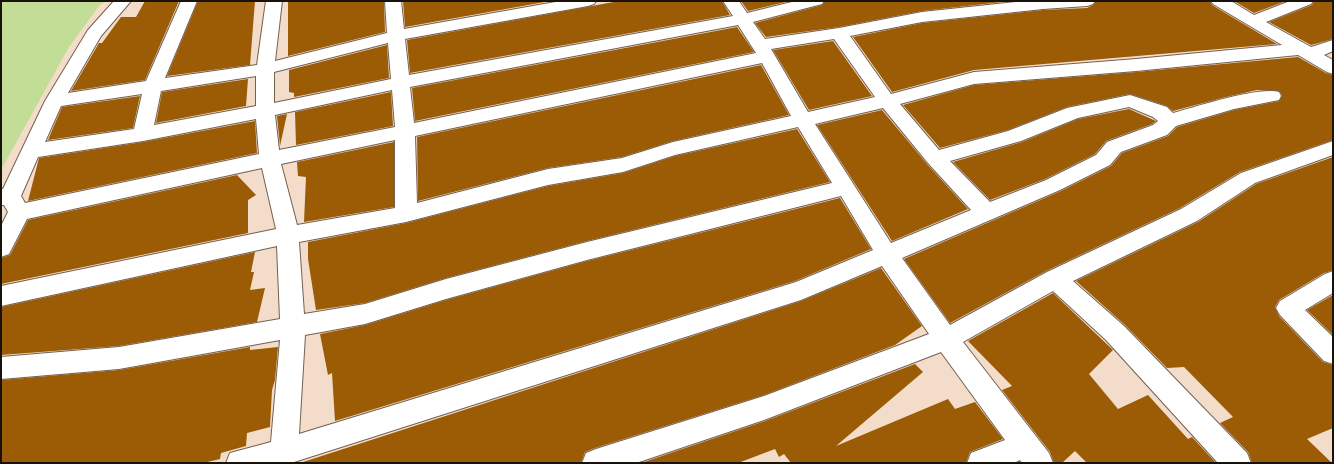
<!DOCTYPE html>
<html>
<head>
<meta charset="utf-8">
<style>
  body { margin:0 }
  #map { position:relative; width:1334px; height:464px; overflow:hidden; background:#f3ddca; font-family:Inter,sans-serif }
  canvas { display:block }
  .frame { position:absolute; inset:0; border:2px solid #19120b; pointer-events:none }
</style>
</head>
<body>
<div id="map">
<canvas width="1334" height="464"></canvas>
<div class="frame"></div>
</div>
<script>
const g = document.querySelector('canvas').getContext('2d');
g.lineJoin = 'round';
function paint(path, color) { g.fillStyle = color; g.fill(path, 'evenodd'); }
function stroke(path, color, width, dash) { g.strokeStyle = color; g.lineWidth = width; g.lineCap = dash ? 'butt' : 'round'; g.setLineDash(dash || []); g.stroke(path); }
const green = new Path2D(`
  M1,1H106L99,6L69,47L1,170Z`);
const building = new Path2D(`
  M145,1H179L145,80L71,91L99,43H102L121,17H136Z
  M198,1H255L250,65L167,76Z
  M288,1H384L385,32L288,56Z
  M403,1H545V2L405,27Z
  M619,1H722L730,15L410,73L407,40Z
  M741,1H790L748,11Z
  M825,1H1011L922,11L839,27L766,37L755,23L822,5Z
  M1096,1H1210L1212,5L1277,44L974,70L892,92L853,37L922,23L1043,10L1087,8L1093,5Z
  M1234,1H1286L1254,13Z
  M1314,1H1333V39L1311,45L1269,22L1312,5Z
  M737,27L754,52L415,121L412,88Z
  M833,41L872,96L809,110L773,50Z
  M387,45L389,78L294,97V93L289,92V70Z
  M1298,57L1326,73L1333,75V140L1240,172L1180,208L1046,271L950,323L904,259L1061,191L1111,166L1122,153L1168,136L1177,127L1234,110L1279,101L1282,95L1279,91L1257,90L1226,97L1173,111L1167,106L1130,94L1067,107L1008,130L940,148L903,105L974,85L1136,72Z
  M761,65L789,115L673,141L622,157L548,168L418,201L417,137Z
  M248,79L246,106L156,123L162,92Z
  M391,92L393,126L296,145L295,112Z
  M140,96L133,128L48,140L62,107Z
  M1129,109L1156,121L1152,124L1106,141L1095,154L1045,179L990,200L953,162L1022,142L1078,119Z
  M882,110L927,164L968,209L892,241L817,125Z
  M287,114L280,146L277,116Z
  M255,121L257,153L28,201L39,158L143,142Z
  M797,129L830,182L587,241L446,278L365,303L316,310L308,259V242L406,223L548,186L623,173L675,156Z
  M394,142V207L304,222L306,177L298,176L297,162Z
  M1333,157V270L1324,273L1279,300L1275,307L1279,316L1323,362L1333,365V428L1307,439L1332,463H1252L1248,452L1220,423L1233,417L1184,367L1167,368L1125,325L1076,281L1198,222L1256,184Z
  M237,175L256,195L248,200V233L1,284V258L10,255L28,220Z
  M840,198L871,249L795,281L335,421L332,373L328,375L320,334L365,325L446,300L587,261Z
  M255,252L251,272H254L250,290L265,288L257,322L119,346L1,355V307Z
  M881,268L922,326L895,345L764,395L595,448L585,452L581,463H300L801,301Z
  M1053,293L1113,350L1089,374L1118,409L1148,395L1188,439L1192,437L1216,463H1087L1075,451L1062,463H1054L1050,452L1002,390L1012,386L968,341Z
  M1333,295V335L1307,310Z
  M250,347V350L278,347L275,380L272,390L270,427L247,433L246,446L221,453L220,459L203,463H1V380L119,370Z
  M915,364L923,372L836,446L948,399L955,409L975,402L1003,439L970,452L966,463H791L784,454L779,457L775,449L738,463H641L765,421Z`);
const minor = new Path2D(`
  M114,1H131L101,36L68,93L146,81L181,1H197L165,78L257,65L266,1H282L275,61L387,33L385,1H401L404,29L561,1H596L594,4L588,6L405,39L409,75L733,16L723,1H739L747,13L796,1H824L822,4L753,22L765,39L839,28L922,12L1025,1H1095L1093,4L1087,6L1043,9L922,22L850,36L891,94L974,72L1136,59L1282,45L1213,4L1211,1H1231L1254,15L1290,1H1313L1311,4L1266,22L1311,47L1333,40V51L1324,55L1333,60V74L1327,72L1298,55L1136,71L974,84L900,104L939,150L1008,131L1067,108L1130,95L1167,107L1173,113C1195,107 1259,86 1279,92L1281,96L1279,100L1234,109L1176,126L1167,135L1121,152L1110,165L1060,190L902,258L950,325L1047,272L1181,209L1241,173L1333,141V155L1255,183L1197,221L1073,281L1124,326L1247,453L1251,463H1218L1106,340L1053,291L963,342L1049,453L1053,463H1022L1020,460L1014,463H967L971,453L1005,440L941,352L764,420L636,463H582L586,453L596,449L764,396L929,334L882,266L801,300L291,463H226L230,453L271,442L280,340L119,369L1,379V357L119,347L280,319L277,246L1,306V286L276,229L262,168L27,219L9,254L1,257V226L8,212L4,205H1V189H3L45,101L88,30ZM738,25L756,53L414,123L410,87ZM834,39L875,97L808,112L771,49ZM388,43L391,79L274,103V72ZM762,63L791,116L673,142L622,158L548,169L417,203L415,136ZM256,76V106L154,125L161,91ZM392,90L395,127L279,150L275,115ZM142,94L134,129L45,142L61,106ZM1129,107L1153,117L1158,121L1153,125L1107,142L1096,155L1046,180L990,202L950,161L1021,141L1078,118ZM883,108L928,163L971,210L891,243L815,124ZM256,119L259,154L25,203L21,196L38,157L143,141ZM798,127L832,183L587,242L446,279L365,304L304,314L299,242L406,222L548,185L623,172L675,155ZM395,140V208L297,225L281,164ZM841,196L873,250L796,282L299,434L305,335L365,324L446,299L587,260Z
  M1333,271V293L1305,310L1333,337V364L1324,361L1280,315L1276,308L1280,301L1325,274Z`);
paint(green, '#c2dd95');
paint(building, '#9c5b05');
stroke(minor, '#73604f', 2);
paint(minor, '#fff');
</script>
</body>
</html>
